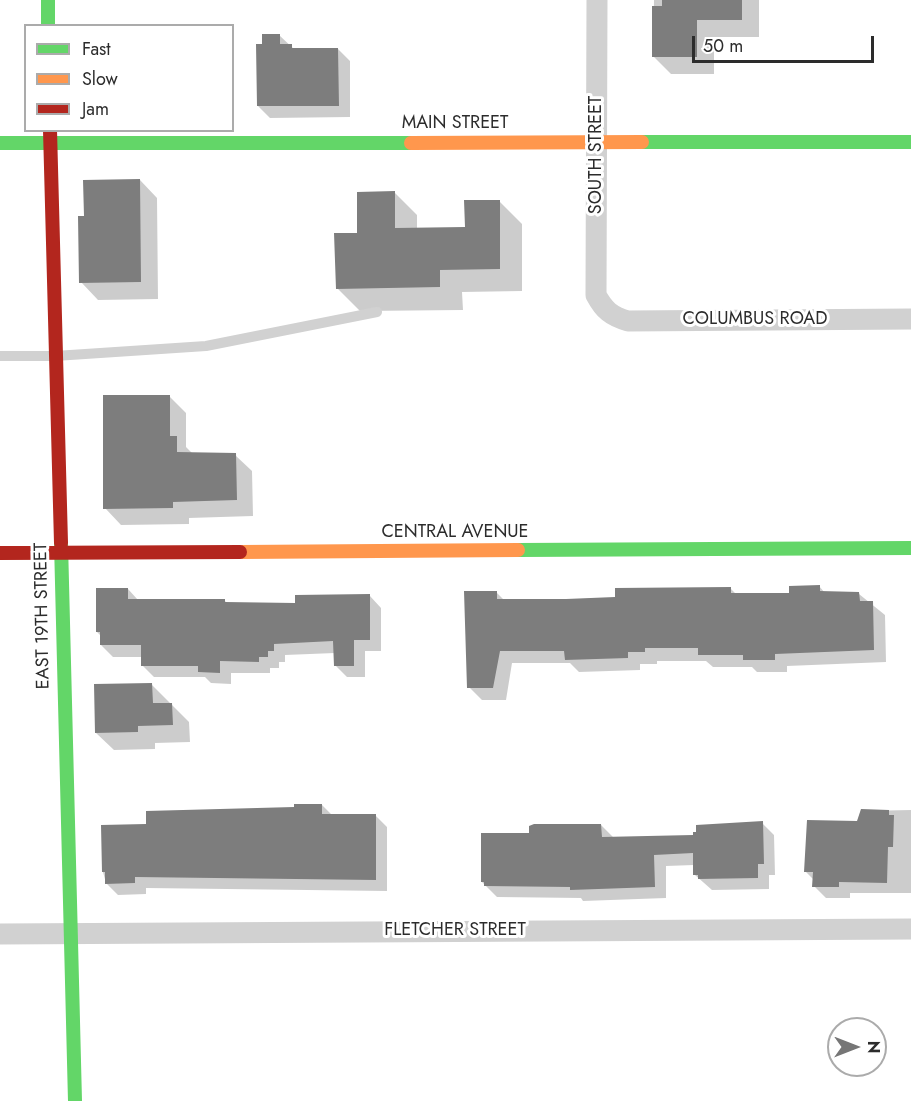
<!DOCTYPE html>
<html>
<head>
<meta charset="utf-8">
<style>
  body { margin:0 }
  #map { position:relative; width:911px; height:1101px; overflow:hidden; background:#fff; font-family:Jost,sans-serif }
  canvas { display:block }
  .legend { position:absolute; left:24px; top:24px; width:210px; height:108px; box-sizing:border-box; background:#fff; border:2px solid #ababab; margin:0; padding:8px 10px; list-style:none; font-size:18px; color:#2c2c2c }
  .legend li { display:flex; align-items:center; gap:12px; height:30px }
  .legend b { width:30px; border:2px solid #ababab }
  .north { position:absolute; left:827px; top:1017px; width:60px; height:60px; box-sizing:border-box; background:#fff; border:2px solid #ababab; border-radius:50%; rotate:90deg; font-size:16px; font-weight:700; line-height:24px; text-align:center; color:#2c2c2c }
  .north::after { content:''; display:block; margin:auto; width:21px; height:27px; background:#767676; clip-path:polygon(50% 0,100% 100%,50% 72%,0 100%) }
  .scale { position:absolute; left:692px; top:36px; width:182px; height:27px; box-sizing:border-box; border:3px solid #2c2c2c; border-top:0; padding-left:8px; font-size:18px; line-height:21px; white-space:nowrap; color:#2c2c2c; -webkit-text-stroke:4px #fff; paint-order:stroke }
</style>
</head>
<body>
<div id="map">
<canvas width="911" height="1101"></canvas>
<ul class="legend">
<li><b style="height:8px;background:#63d668"></b>Fast</li>
<li><b style="height:8px;background:#ff974d"></b>Slow</li>
<li><b style="height:8px;background:#b3261e"></b>Jam</li>
</ul>
<div class="north">N</div>
<div class="scale">50 m</div>
</div>
<script>
const g = document.querySelector('canvas').getContext('2d');
g.lineJoin = 'round';
function paint(path, color) { g.fillStyle = color; g.fill(path, 'evenodd'); }
function stroke(path, color, width, dash) { g.strokeStyle = color; g.lineWidth = width; g.lineCap = dash ? 'butt' : 'round'; g.setLineDash(dash || []); g.stroke(path); }
function write(font, color, halo, rows, align = 'center') {
  g.font = font + ' Jost,sans-serif'; g.lineWidth = 6; g.setLineDash([]); g.textBaseline = 'middle'; g.strokeStyle = halo; g.fillStyle = color; for (const [text, x, y, turn = 0] of rows) {
    g.save(); g.translate(x, y); g.rotate((+turn || 0) * Math.PI / 180); g.textAlign = isNaN(turn) ? turn : align; if (halo) g.strokeText(text, 0, 0); g.fillText(text, 0, 0); g.restore();
  }
}
const shadow = new Path2D(`
  M654,0H759V37H714V74H671L653,56Z
  M279,35L295,50L338,49L350,61V117L270,118L258,106L263,45Z
  M140,180L157,198L158,299L98,300L81,282L86,218Z
  M394,192L417,215V229L466,228L499,201L522,224V291L462,292L463,310L360,311L337,288L359,235Z
  M169,396L186,413V447L193,454L235,455L252,471L253,516L189,518V524L121,525L105,508Z
  M819,586L825,593L859,594L885,615L886,662L787,666V672H757L752,667H713L706,661H657V664H640V670L579,672L570,663H512L506,700H482L469,687L497,593L505,601L616,598L730,588L736,594H790Z
  M128,589L138,600H224L227,603L297,604L370,596L381,608V651H365V677H347L335,665V653L285,655V662H279V668H270V673H231V684L211,683L205,677H154L142,665L143,657H113L101,645V636L97,632Z
  M151,684L189,722L190,742L155,743V749L114,750L96,733Z
  M322,805L332,815H375L387,827V891L146,888V894L118,895L106,883L103,872L147,825Z
  M911,810V893H850V898H826L814,886V880L805,871L858,822L862,811Z
  M762,823L774,835L775,875H769V889L712,890L695,875L694,865L666,866V898L583,901L581,898L497,897L482,882L530,834L601,825L613,837H694Z`);
const building = new Path2D(`
  M662,0H742V20H697V57H652V6H662Z
  M262,34H280V44H292V48H338L339,106H257L256,44H262Z
  M140,179L141,282L79,283L78,216H84L83,180Z
  M395,191V228L465,227L464,200H500V269L440,270V287L336,289L334,233H357V192Z
  M103,395H170V436H177V452L236,453L237,500L173,502V508L103,509Z
  M820,585V591L859,592L860,601H873L874,650L775,654V660H743V655H698V648H645V652H628V658L565,660L564,651H500L493,688H467L464,591H497V599H566L615,597V588L731,587V593H789V586Z
  M96,588H128V599H225V602L295,603V595L370,594V640H354V666H334L333,641L274,644V651H268V657H259V662L220,661V673L198,672V666H141V645H100V632H96Z
  M152,683L153,703H172L173,725L138,726V732L95,733L94,684Z
  M294,804H322V814H376V880L135,877V883L105,884V872H102L101,825L146,824V811L294,807Z
  M861,809L889,810V815H894L893,847H888L887,883L839,882V887H812L813,872H804L807,820L857,821Z
  M763,821L764,864H758V878L698,879V875H693V853L654,855L655,887L570,890V887L484,886V882H481V833H529V826L534,824H601L602,837L693,835V832H696V825Z`);
const lane = new Path2D(`
  M0,356H55L206,346L377,312`);
const street = new Path2D(`
  M597,0L596,295C604,310 611,316 628,321L911,319
  M0,934L911,929`);
const fast = new Path2D(`
  M48,0V26
  M642,142H911
  M0,143H411
  M61,543L75,1101
  M518,550L911,548`);
const slow = new Path2D(`
  M411,143L642,142
  M240,552L518,550`);
const jam = new Path2D(`
  M50,130L61,543
  M0,553L240,552`);
const streetNames = [
  ["MAIN STREET",455,124],
  ["SOUTH STREET",597,155,-90],
  ["COLUMBUS ROAD",755,320],
  ["CENTRAL AVENUE",455,533],
  ["EAST 19TH STREET",43,616,-91],
  ["FLETCHER STREET",455,931]
];
paint(shadow, '#0003');
paint(building, '#7d7d7d');
stroke(lane, '#d1d1d1', 10);
stroke(street, '#d1d1d1', 21);
stroke(fast, '#63d668', 14);
stroke(slow, '#ff974d', 14);
stroke(jam, '#b3261e', 14);
write('18px', '#2c2c2c', '#fff', streetNames);
</script>
</body>
</html>
